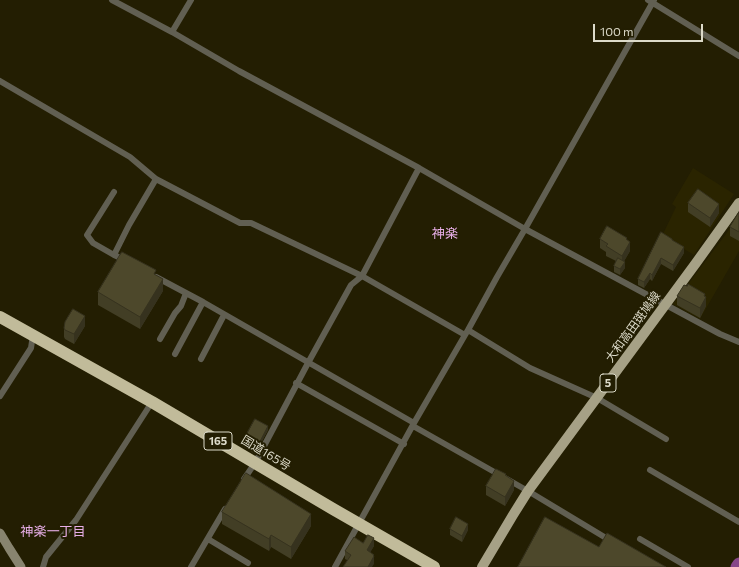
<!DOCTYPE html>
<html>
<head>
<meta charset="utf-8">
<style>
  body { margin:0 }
  #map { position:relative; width:739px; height:567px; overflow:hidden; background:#231e02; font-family:Commissioner,sans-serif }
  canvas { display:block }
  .scale { position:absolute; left:593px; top:24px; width:110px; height:18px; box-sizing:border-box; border:2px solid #dcdac9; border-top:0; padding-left:5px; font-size:12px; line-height:14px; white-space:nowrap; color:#dcdac9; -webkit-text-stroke:3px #231e02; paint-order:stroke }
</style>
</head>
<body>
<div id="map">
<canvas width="739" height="567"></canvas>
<div class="scale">100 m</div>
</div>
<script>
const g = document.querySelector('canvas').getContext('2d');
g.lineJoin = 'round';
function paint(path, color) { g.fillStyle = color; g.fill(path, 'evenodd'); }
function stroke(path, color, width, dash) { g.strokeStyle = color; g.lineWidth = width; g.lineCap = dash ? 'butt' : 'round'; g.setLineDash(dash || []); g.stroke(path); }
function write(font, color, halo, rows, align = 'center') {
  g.font = font + ' Commissioner,"Noto Sans JP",sans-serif'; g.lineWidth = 4; g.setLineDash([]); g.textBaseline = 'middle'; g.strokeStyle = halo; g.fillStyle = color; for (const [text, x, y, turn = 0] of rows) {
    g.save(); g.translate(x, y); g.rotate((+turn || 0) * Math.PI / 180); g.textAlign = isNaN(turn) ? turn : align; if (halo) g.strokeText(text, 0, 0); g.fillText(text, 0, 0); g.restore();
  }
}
const built = new Path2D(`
  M693,168L734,194L694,255L662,236L676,207L672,204Z
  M739,214V251L700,319L673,304L726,234Z`);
const river = new Path2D(`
  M737,567L739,564`);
const street = new Path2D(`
  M112,0L172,32L239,71L419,168L525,229L720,334L739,342
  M648,0L739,56
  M172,32L191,0
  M0,81L130,157L156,179L240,223H251L362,276L465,335L468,330L530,368L597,398L666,439
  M114,192L87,235L93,243L114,255
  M125,260L114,255L129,225L156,179
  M156,277L203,302L414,423
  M468,330L497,277L525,229L654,0
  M160,339L175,313L181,306L186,293
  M175,354L203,302
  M201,359L224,315
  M296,383L404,444
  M0,396L31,348L33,335
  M413,426L528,491L611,541
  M650,470L739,522
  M244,479L255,463L308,363L351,285L362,276L419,168
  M208,539L248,563
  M640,539L688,567
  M43,567L46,557L76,520L152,402
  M191,567L225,509
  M335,567L414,423L465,335`);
const secondary = new Path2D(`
  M0,533L9,548L21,567`);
const primary = new Path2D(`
  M482,567L513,515L528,491L696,263L739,203`);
const highway = new Path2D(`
  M0,317L152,402L333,509L434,567`);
const wall = new Path2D(`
  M688,203L719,213L710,227L688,212Z
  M739,212V241L730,236V227Z
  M600,239L627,240L630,251L624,261L625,268L620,275L614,272V266L616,261L606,256V252L600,248Z
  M672,240L684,253L673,271L661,264L652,281L650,279L644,288L638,285V279Z
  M156,275L163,291L140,329L98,305V292Z
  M677,296L705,297L706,306L700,318L677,305Z
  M85,326L74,344L65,339L64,337V328Z
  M268,430L255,454L242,446V443Z
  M506,476L514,490L505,506L486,495V486Z
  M222,512L311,526L291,559L271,547L269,551L222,524Z
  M450,529L468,530L462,542L450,535Z
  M363,543L374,546L370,552L374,556V564L347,560L345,559V551Z`);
const shadedWall = new Path2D(`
  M719,204V213L710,227V218Z
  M627,238V247L630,242V251L622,265V256Z
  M684,247V253L673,271V265Z
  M661,258V264L652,281V275Z
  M625,262V268L620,275V269Z
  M650,273V279L644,288V282Z
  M163,279V291L140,329V317Z
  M705,294V299L706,297V306L700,318V308Z
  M85,316V326L74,344V334Z
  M268,426V430L255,454V451Z
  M514,481V490L505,506V497Z
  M311,514V526L291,559V547Z
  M468,524V530L462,542V536Z
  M271,535V547L269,551V539Z
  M374,538V546L367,558V550Z
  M374,555V564L372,567H368Z`);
const building = new Path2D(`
  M698,189L719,204L710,218L688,203Z
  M739,212V232L730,227Z
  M607,226L627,238L626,239L630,242L622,256L606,246L608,244L600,239Z
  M661,232L672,239V240L684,247L673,265L661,258L652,275L650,273L644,282L638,279Z
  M122,252L156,270L154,274L163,279L140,317L98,292Z
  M618,258L625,262L620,269L614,266Z
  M688,284L705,294L704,296L706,297L700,308L677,296L684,285L687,286Z
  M73,309L85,316L74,334L65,330L64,328L65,322Z
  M255,419L268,426L255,451L242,443Z
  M496,469L506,474L505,475L514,481L505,497L486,486Z
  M246,473L311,514L291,547L271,535L269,539L222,512Z
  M456,517L468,524L462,536L450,529Z
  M545,517L599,547L607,533L666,567H518Z
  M368,535L374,538L367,550L374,555L373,556H374L368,567H343L351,555L345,551L354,537L363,543Z`);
const shields = [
  [608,383,16],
  [218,441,28]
];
const shieldNames = [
  ["5",608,383],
  ["165",218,441]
];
const streetNames = [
  ["大和高田斑鳩線",633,327,-54],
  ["国道165号",266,453,31]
];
const neighbourhoodNames = [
  ["神楽",445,234],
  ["神楽一丁目",53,532]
];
paint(built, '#2a2400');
stroke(river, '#874689', 13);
stroke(street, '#615f52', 6);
stroke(secondary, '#88846f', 9);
stroke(primary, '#a6a186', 10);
stroke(highway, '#c1bb9a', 12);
paint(wall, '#423e25');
paint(shadedWall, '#36321e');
paint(building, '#4d482b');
stroke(building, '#36321e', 1);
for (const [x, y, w] of shields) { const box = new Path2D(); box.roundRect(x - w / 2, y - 9, w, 18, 3); g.fillStyle = '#231e02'; g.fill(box); stroke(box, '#dcdac9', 1); }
write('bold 11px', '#dcdac9', null, shieldNames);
write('12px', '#dcdac9', '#231e02', streetNames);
write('13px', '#e7aee7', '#231e02', neighbourhoodNames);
</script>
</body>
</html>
